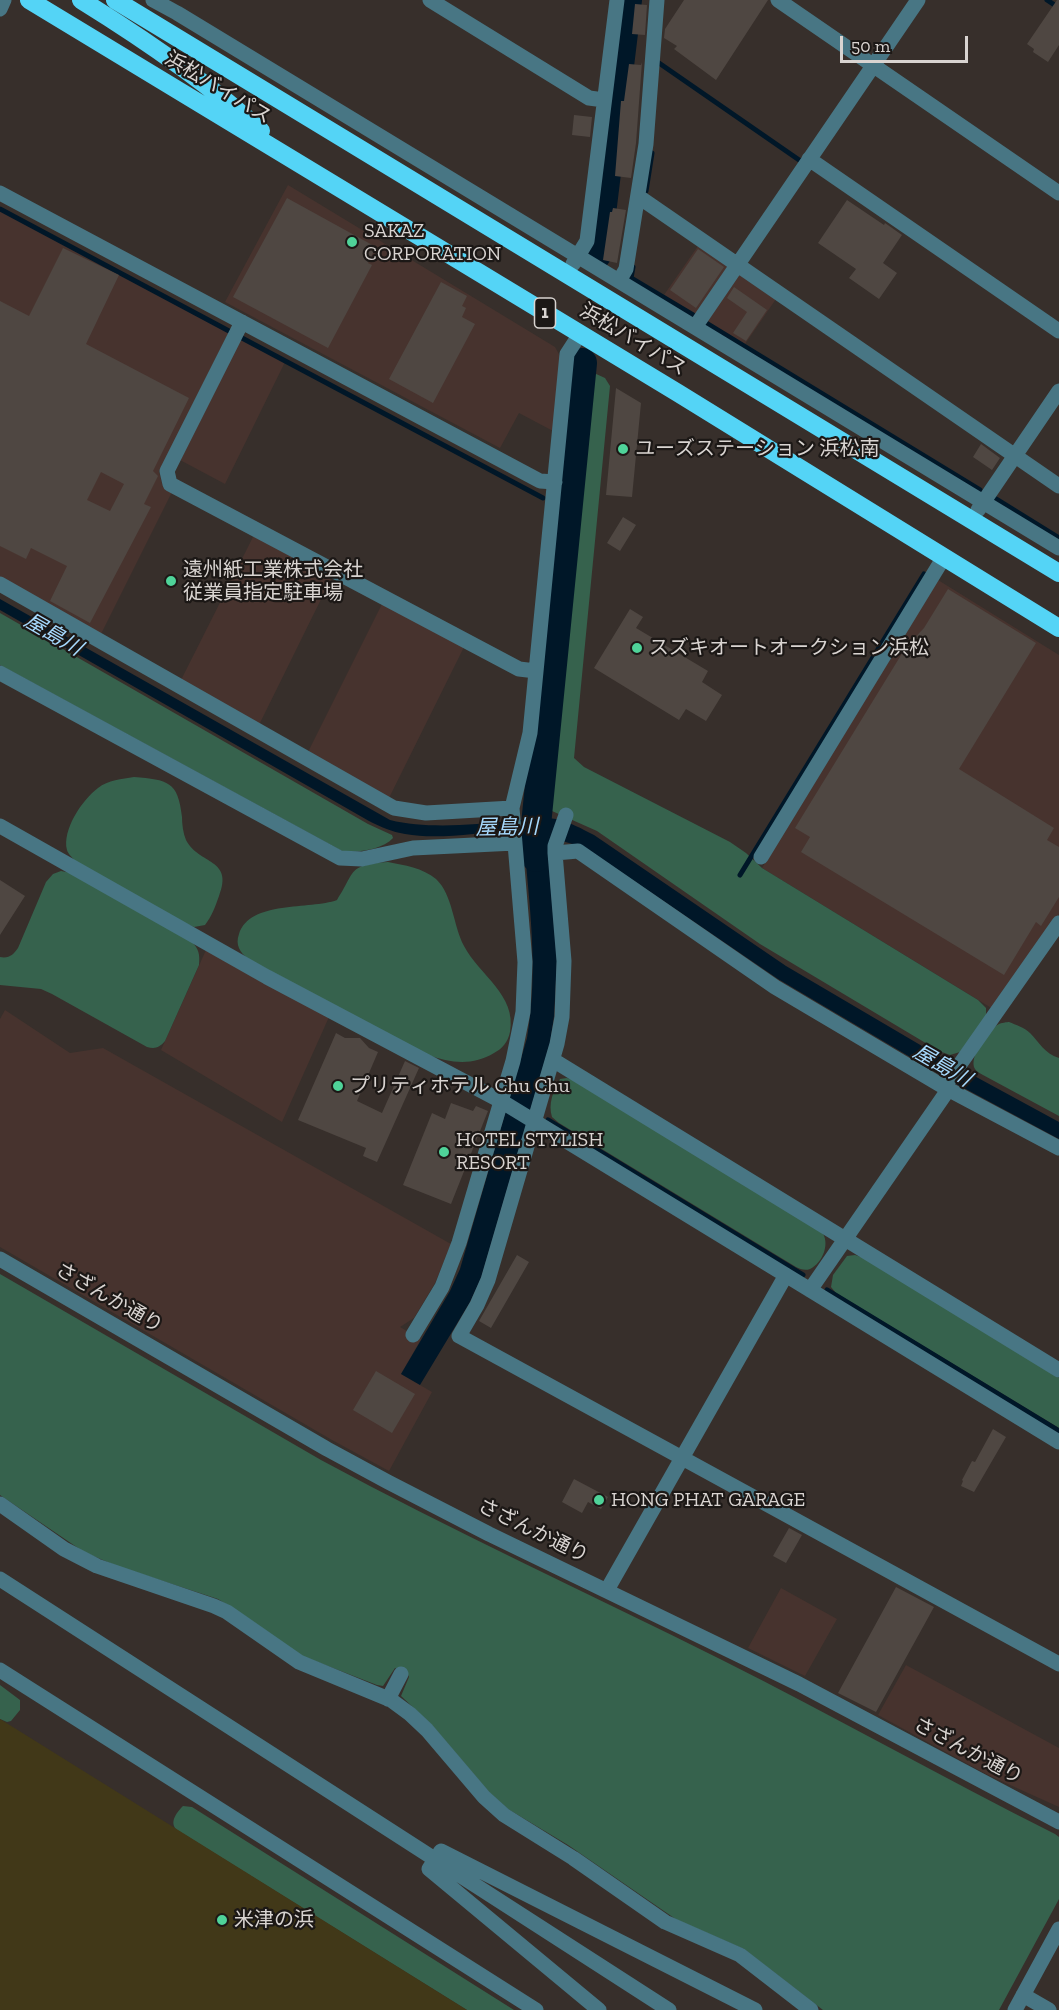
<!DOCTYPE html>
<html>
<head>
<meta charset="utf-8">
<style>
  body { margin:0 }
  #map { position:relative; width:1059px; height:2010px; overflow:hidden; background:#372f2b; font-family:"Zilla Slab",serif }
  canvas { display:block }
  .scale { position:absolute; left:840px; top:36px; width:128px; height:27px; box-sizing:border-box; border:3px solid #d9d4d1; border-top:0; padding-left:8px; font-size:18px; line-height:21px; white-space:nowrap; color:#d9d4d1; -webkit-text-stroke:4px #1c1816; paint-order:stroke }
</style>
</head>
<body>
<div id="map">
<canvas width="1059" height="2010"></canvas>
<div class="scale">50 m</div>
</div>
<script>
const g = document.querySelector('canvas').getContext('2d');
g.lineJoin = 'round';
function paint(path, color) { g.fillStyle = color; g.fill(path, 'evenodd'); }
function stroke(path, color, width, dash) { g.strokeStyle = color; g.lineWidth = width; g.lineCap = dash ? 'butt' : 'round'; g.setLineDash(dash || []); g.stroke(path); }
function write(font, color, halo, rows, align = 'center') {
  g.font = font + ' "Zilla Slab","Noto Sans JP",serif'; g.lineWidth = 4.5; g.setLineDash([]); g.textBaseline = 'middle'; g.strokeStyle = halo; g.fillStyle = color; for (const [text, x, y, turn = 0] of rows) {
    g.save(); g.translate(x, y); g.rotate((+turn || 0) * Math.PI / 180); g.textAlign = isNaN(turn) ? turn : align; if (halo) g.strokeText(text, 0, 0); g.fillText(text, 0, 0); g.restore();
  }
}
const industrial = new Path2D(`
  M288,185L555,347L561,358L553,431L519,413L500,448L225,302Z
  M0,210L229,332L159,472L163,487L172,492L101,634L0,577Z
  M698,246L730,267L698,315L664,295Z
  M736,272L776,299L745,344L704,319Z
  M240,338L285,362L225,484L180,460Z
  M254,535L332,577L259,725L181,680Z
  M938,580L1059,655V914L993,1009L762,868Z
  M382,604L464,647L389,798L308,752Z
  M206,950L329,1017L282,1122L161,1050Z
  M5,1010L70,1053L103,1048L451,1244L435,1283L414,1318L400,1327L421,1339L401,1374L432,1392L389,1471L332,1440L0,1247V1019Z
  M781,1588L837,1619L805,1676L748,1648Z
  M906,1665L1059,1748V1807L988,1775L878,1715Z`);
const forest = new Path2D(`
  M594,373L605,378L610,386L574,758L584,767L730,842L746,853L762,868L978,1000L986,1008V1017L960,1052L950,1055L939,1051L760,944L597,831L552,811L546,796L588,379Z
  M0,613L368,824L392,835L393,838C382,850 357,853 342,851L0,665Z
  M134,777C168,780 178,781 182,817C182,824 183,833 186,840C199,865 234,858 219,896C215,907 212,916 205,925L194,927L183,922L75,861C72,857 68,854 67,850C62,830 82,800 98,788C108,780 122,779 134,777Z
  M388,862C404,865 423,868 436,879C453,895 453,925 464,946C479,975 517,995 510,1032C508,1042 502,1049 494,1053C473,1066 450,1063 428,1055L248,959C240,952 235,945 239,934C250,900 310,910 337,900C356,871 347,865 388,862Z
  M61,871L71,873L191,941C199,949 200,954 199,965L165,1041C159,1048 155,1049 147,1047L52,994L41,989L0,985V957C9,959 14,954 18,948L46,882L53,874Z
  M1009,1022C1016,1025 1024,1027 1030,1033C1040,1043 1044,1053 1059,1058V1116L983,1075C980,1073 977,1072 975,1069C968,1058 988,1029 999,1024C1000,1023 1008,1022 1009,1022Z
  M567,1078L574,1080L821,1231C831,1242 823,1263 810,1269C805,1271 800,1269 796,1267L559,1123L552,1117C548,1104 553,1091 560,1079Z
  M855,1255L864,1258L1059,1378V1428L836,1293L831,1287L833,1275L847,1256Z
  M0,1274L321,1460C452,1531 588,1593 722,1660C834,1716 943,1778 1055,1834L1059,1837V1899L999,2010H823L744,1949L677,1920L568,1845L508,1809L489,1792L432,1725L401,1696L409,1677L407,1672L395,1668L383,1686L377,1685L302,1656L242,1614L218,1599L117,1566L84,1552L0,1495Z
  M0,1685L20,1700V1710L11,1721L7,1722L0,1719Z
  M183,1806L192,1807L514,2010H467L177,1830C169,1823 176,1813 183,1806Z`);
const sand = new Path2D(`
  M0,1719L467,2010H0Z`);
const water = new Path2D(`
  M0,599L390,820C426,829 472,825 510,821C526,820 540,816 556,819C570,822 582,829 594,835L786,966L956,1066L1059,1122V1139L949,1080L778,979L586,848L552,838L547,843L557,961L554,1016L550,1043L481,1278L470,1302L420,1385L401,1374L450,1291L460,1269L527,1038C539,969 529,901 523,832C484,830 443,841 405,834C392,832 381,827 369,821L0,610Z`);
const stream = new Path2D(`
  M1047,0L1059,8
  M659,63L802,162
  M646,191L652,153
  M0,209L229,331
  M633,267L631,278L693,315
  M706,323L980,490
  M242,338L543,498
  M996,499L1059,538
  M562,509L567,511
  M740,875L924,574
  M548,1120L803,1275
  M827,1290L1059,1431`);
const river = new Path2D(`
  M596,255L627,0
  M536,857V825L582,363`);
const building = new Path2D(`
  M684,0H768L716,80L674,49L677,46L664,38L665,29Z
  M1057,0H1059V45L1048,62L1033,52L1034,49L1027,44Z
  M635,4L647,5L645,35L632,34Z
  M642,62L636,143L631,178L615,176L621,101H624L629,64L641,65Z
  M574,115L592,117L590,137L572,135Z
  M287,198L376,247L368,263L372,265L328,348L233,297Z
  M847,200L884,225L885,223L902,235L883,263L897,273L879,299L849,278L856,269L818,243Z
  M613,208L626,210L617,263L603,260L610,212H612Z
  M63,248L119,275L86,344L189,398L153,471L158,476L144,504L151,507L90,623L50,601L67,566L31,548L26,559L0,546V301L29,316ZM101,472L124,484L110,511L87,500Z
  M698,249L724,267L696,308L670,290Z
  M441,282L467,296L462,306L466,308L462,317L475,324L433,403L389,379Z
  M734,287L767,310L746,341L733,333L747,312L727,298Z
  M616,388L641,403L632,497L606,495Z
  M981,444L1000,458L992,470L973,457Z
  M623,517L636,525L620,551L607,543Z
  M948,589L1036,643L959,769L1054,828L1047,840L1059,847V897L1041,926L1036,922L1004,975L801,852L810,837L795,828L906,647L924,628Z
  M630,609L643,617L636,628L708,671L702,682L722,695L706,721L686,709L679,720L594,668Z
  M0,880L25,896L0,935Z
  M336,1033L345,1038H360L369,1048L378,1052L357,1101L382,1113L405,1061L419,1068L377,1162L363,1156L366,1148L298,1120Z
  M451,1103L473,1111L476,1106L488,1111L451,1204L403,1185L432,1113L445,1119Z
  M517,1255L529,1262L491,1328L479,1321Z
  M376,1371L415,1394L392,1433L353,1410Z
  M993,1429L1006,1437L974,1492L961,1486L963,1481L962,1480L972,1461L975,1462Z
  M574,1479L608,1497L601,1509L588,1502L582,1513L562,1502Z
  M789,1528L802,1535L786,1563L773,1556Z
  M896,1587L934,1607L876,1712L838,1693Z`);
const minor = new Path2D(`
  M153,0L177,13L1059,548
  M430,0L589,98L604,100
  M778,0L1059,193
  M0,9L4,0
  M809,159L1059,331
  M0,193L540,481L555,482
  M639,197L1059,486
  M573,264L587,241L617,0
  M619,281L626,269L646,144L657,0
  M242,322L167,471L170,484L519,669L536,671
  M695,327L918,0
  M978,510L1059,391
  M0,584L394,808L426,813L512,808
  M0,673L340,858L362,859L413,848L515,843
  M0,826L267,977L501,1101L1059,1442
  M555,853V846L566,815
  M761,857L944,557
  M553,1060L1059,1370
  M944,1087L1059,923
  M1059,1148L944,1087L775,987L578,851L555,853L564,961L562,1017L557,1044L488,1280L477,1305L459,1336L1059,1664
  M0,1259L327,1449L388,1482L489,1534L799,1684L1059,1822
  M810,1290L948,1090
  M413,1335L442,1287L459,1243L513,1061L523,1012L525,962L512,808L530,733L567,354L580,334
  M0,1504L64,1549L97,1566L214,1606L227,1612L299,1662L391,1700L410,1714L427,1730L484,1797L504,1815L573,1858L665,1922L740,1955L811,2010
  M0,1579L669,2010
  M607,1590L786,1275
  M0,1670L536,2010
  M388,1699L401,1674
  M1023,1995L1049,2010
  M599,2010L429,1869L441,1851L755,2010
  M1015,2010L1059,1929`);
const highway = new Path2D(`
  M29,0L678,393L1059,628
  M81,0C144,39 206,81 261,131
  M115,0L1059,573`);
const markers = [
  [352,242,6,"#4fd399"],
  [623,449,6,"#4fd399"],
  [171,581,6,"#4fd399"],
  [637,648,6,"#4fd399"],
  [338,1086,6,"#4fd399"],
  [444,1152,6,"#4fd399"],
  [599,1500,6,"#4fd399"],
  [222,1920,6,"#4fd399"]
];
const shields = [
  [545,313,21]
];
const shieldNames = [
  ["1",545,313]
];
const streetNames = [
  ["浜松バイパス",218,88,31],
  ["浜松バイパス",633,340,31],
  ["さざんか通り",109,1298,30],
  ["さざんか通り",533,1531,26],
  ["さざんか通り",968,1751,28]
];
const poiNames = [
  ["SAKAZ",364,231],
  ["CORPORATION",364,254],
  ["ユーズステーション 浜松南",635,449],
  ["遠州紙工業株式会社",183,570],
  ["従業員指定駐車場",183,593],
  ["スズキオートオークション浜松",649,648],
  ["プリティホテル Chu Chu",350,1086],
  ["HOTEL STYLISH",456,1140],
  ["RESORT",456,1163],
  ["HONG PHAT GARAGE",611,1500],
  ["米津の浜",234,1920]
];
const waterNames = [
  ["屋島川",53,635,30],
  ["屋島川",507,828,-1],
  ["屋島川",942,1066,30]
];
paint(industrial, '#47332e');
paint(forest, '#36624d');
paint(sand, '#413818');
paint(water, '#001728');
stroke(stream, '#001728', 5);
stroke(river, '#001728', 30);
paint(building, '#4f4742');
stroke(minor, '#487684', 15);
stroke(highway, '#54d4f6', 18);
for (const [x, y, r, color] of markers) { const dot = new Path2D(); dot.arc(x, y, r, 0, 2 * Math.PI); g.fillStyle = color; g.fill(dot); stroke(dot, '#1c1816', 2); }
for (const [x, y, w] of shields) { const box = new Path2D(); box.roundRect(x - w / 2, y - 15, w, 30, 4.5); g.fillStyle = '#1c1816'; g.fill(box); stroke(box, '#d9d4d1', 1.5); }
write('bold 18px', '#d9d4d1', null, shieldNames);
write('20px', '#d9d4d1', '#1c1816', streetNames);
write('20px', '#d9d4d1', '#1c1816', poiNames, 'left');
write('italic 21px', '#a6d9fd', '#1c1816', waterNames);
</script>
</body>
</html>
